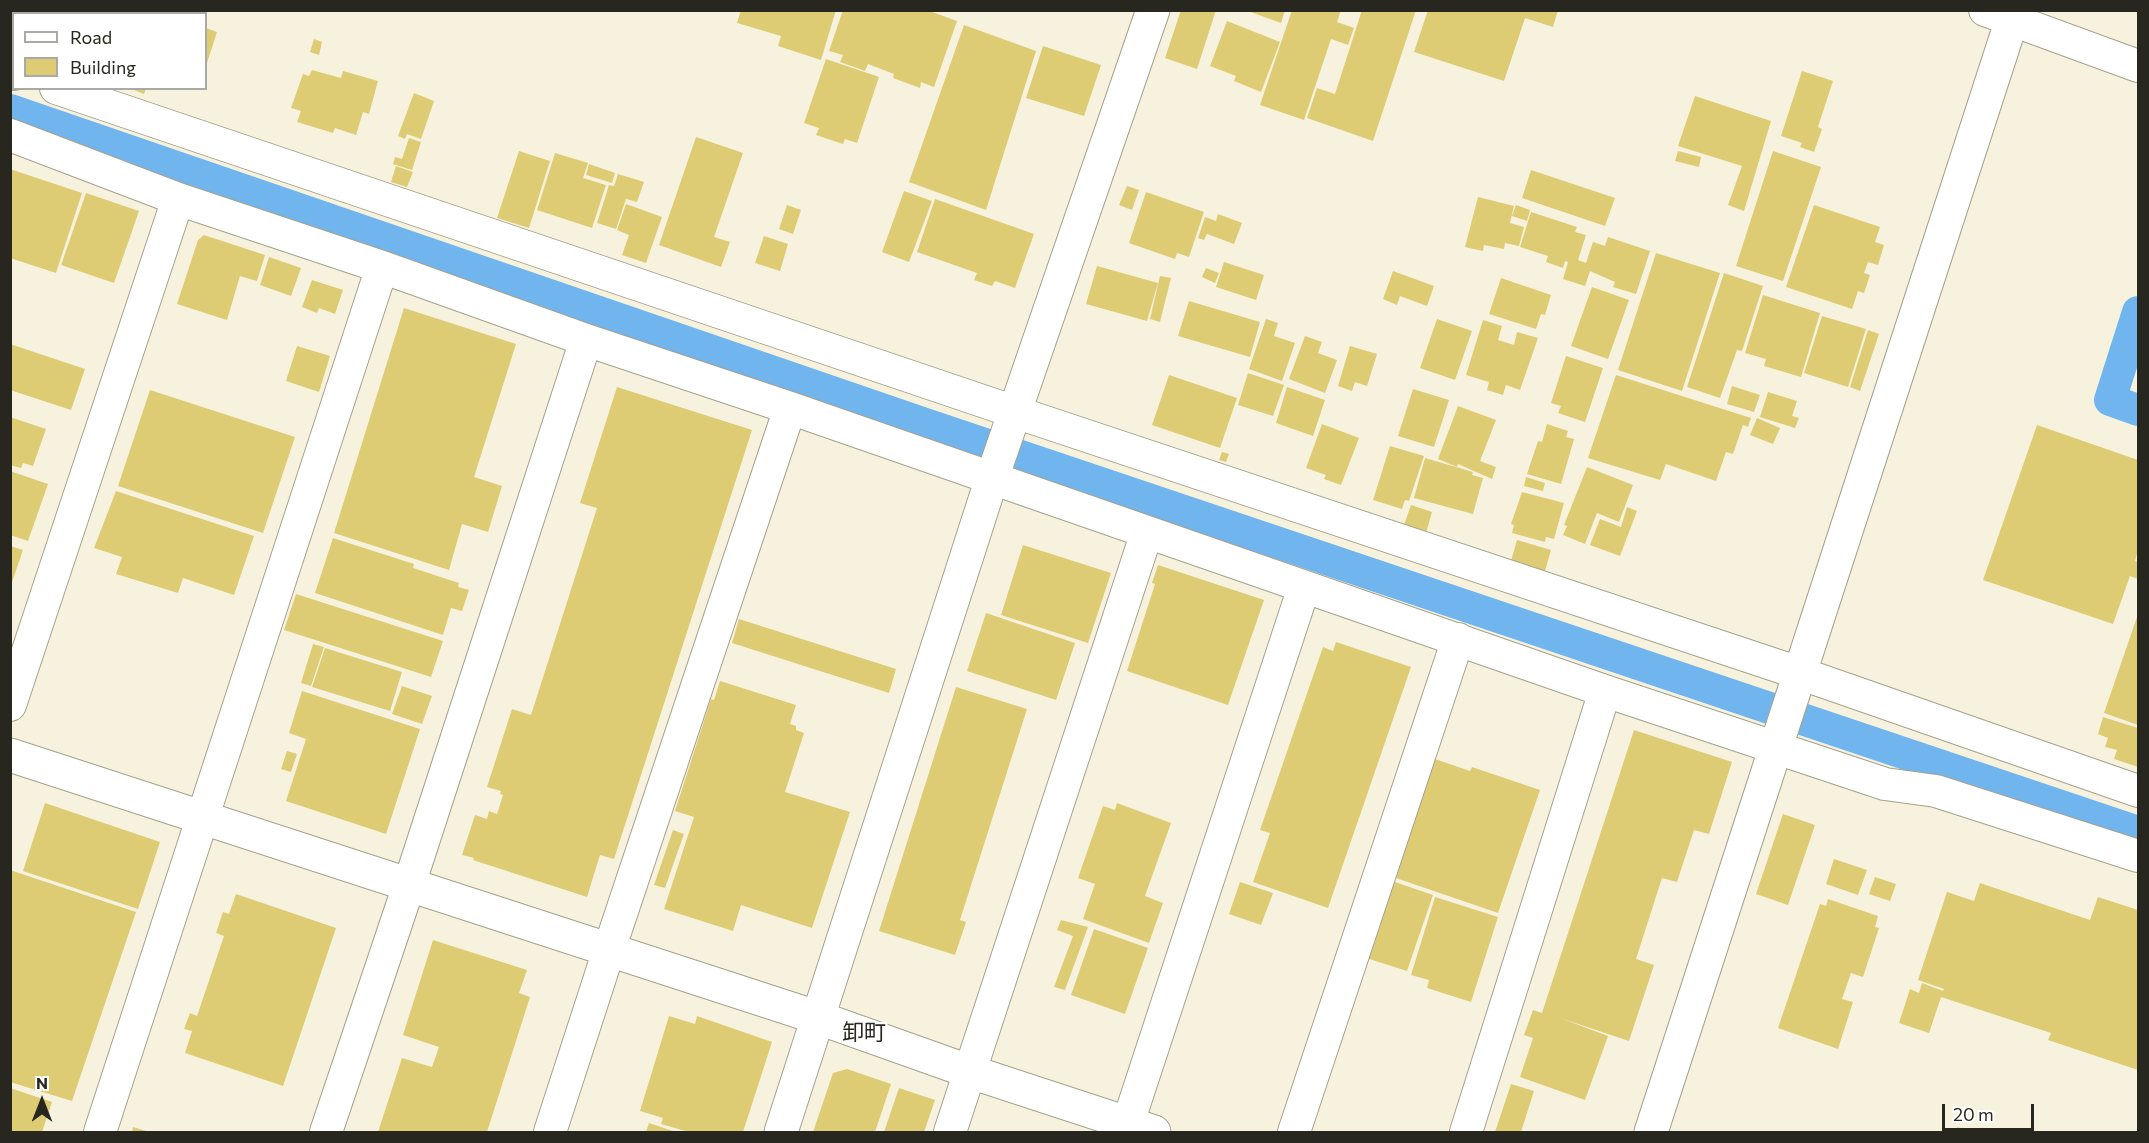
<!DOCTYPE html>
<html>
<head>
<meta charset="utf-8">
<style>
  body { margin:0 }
  #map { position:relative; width:2149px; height:1143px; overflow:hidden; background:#f7f2dd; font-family:Commissioner,sans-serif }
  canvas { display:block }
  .frame { position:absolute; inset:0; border:12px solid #28271f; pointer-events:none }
  .legend { position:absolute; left:12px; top:12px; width:195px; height:78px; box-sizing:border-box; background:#fff; border:2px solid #a9a9a5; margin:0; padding:8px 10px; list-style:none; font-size:18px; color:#28271f }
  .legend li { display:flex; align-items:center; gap:12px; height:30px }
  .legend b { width:30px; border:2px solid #a9a9a5 }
  .north { position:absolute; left:12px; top:1071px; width:60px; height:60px; -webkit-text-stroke:4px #fff; paint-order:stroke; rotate:0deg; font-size:16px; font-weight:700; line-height:24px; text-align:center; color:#28271f }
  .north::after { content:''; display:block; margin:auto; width:21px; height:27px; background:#28271f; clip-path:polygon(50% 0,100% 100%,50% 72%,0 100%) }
  .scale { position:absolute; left:1942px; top:1104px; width:92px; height:27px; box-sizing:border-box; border:3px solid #28271f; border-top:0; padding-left:8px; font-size:18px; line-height:21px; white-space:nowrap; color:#28271f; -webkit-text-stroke:4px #fff; paint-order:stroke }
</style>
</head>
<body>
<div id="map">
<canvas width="2149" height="1143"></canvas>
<div class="frame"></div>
<ul class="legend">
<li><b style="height:8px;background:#fff"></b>Road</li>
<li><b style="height:16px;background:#decc75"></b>Building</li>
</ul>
<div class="north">N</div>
<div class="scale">20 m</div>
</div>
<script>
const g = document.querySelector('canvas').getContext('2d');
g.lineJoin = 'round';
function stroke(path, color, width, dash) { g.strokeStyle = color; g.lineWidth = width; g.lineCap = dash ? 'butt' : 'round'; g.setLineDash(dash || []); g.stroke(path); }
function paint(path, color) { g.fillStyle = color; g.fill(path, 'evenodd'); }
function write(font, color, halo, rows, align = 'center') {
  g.font = font + ' Commissioner,"Noto Sans JP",sans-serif'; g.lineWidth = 4.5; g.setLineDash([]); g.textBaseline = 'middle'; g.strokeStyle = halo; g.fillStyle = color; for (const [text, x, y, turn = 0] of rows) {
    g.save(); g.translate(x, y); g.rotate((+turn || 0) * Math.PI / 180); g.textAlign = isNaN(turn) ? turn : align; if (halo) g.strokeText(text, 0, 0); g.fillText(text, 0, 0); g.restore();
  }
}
const canal = new Path2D(`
  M10,110L922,423L2138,832
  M2138,312L2110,400L2138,410`);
const building = new Path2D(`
  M117,10H172L171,14H116Z
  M741,10H836L821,60L778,46L781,36L737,23Z
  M843,10H927L957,21L934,87L921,82L920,88L893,78L894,74L868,64L865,71L840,62L843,55L829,51Z
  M1181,10H1216L1197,69L1165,58Z
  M1245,10H1285L1281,23Z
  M1292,10H1341L1337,22L1354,28L1348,45L1331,39L1304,120L1260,105Z
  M1362,10H1416L1373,141L1307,118L1317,88L1335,94Z
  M1428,10H1558L1553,27L1525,18L1504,81L1414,52Z
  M1227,21L1280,42L1261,92L1234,81L1236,76L1210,66Z
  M964,25L1036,51L986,210L909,182Z
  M206,28L217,32L206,66Z
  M314,39L322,42L319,55L310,52Z
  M1043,46L1101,65L1084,116L1026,98Z
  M826,59L879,77L857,143L845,139L843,144L816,135L819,128L804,123Z
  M312,70L341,78L343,71L378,81L369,114L363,112L356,135L335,128L333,133L297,122L301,111L291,108L303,74L309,76Z
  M1802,71L1833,81L1818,127L1822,129L1814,152L1800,147L1802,143L1781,136Z
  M129,88H146L144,94Z
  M414,93L434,101L421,139L407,134L405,139L398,136Z
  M1695,96L1771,121L1744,211L1728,205L1742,166L1678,146Z
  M696,137L743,153L714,237L730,242L721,267L659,245Z
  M409,138L421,142L412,170L393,164L395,157L402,159Z
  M519,151L550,161L529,228L497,218Z
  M1678,151L1701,157L1699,167L1675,161Z
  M1773,151L1821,167L1783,281L1736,266Z
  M555,153L588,163L583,178L606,185L592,228L537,210Z
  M589,164L615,173L612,183L586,175Z
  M396,166L413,172L407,187L391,182Z
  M10,169L82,193L56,273L10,258Z
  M1531,170L1615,198L1605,226L1522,198Z
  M618,174L644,182L637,202L626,199L616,229L597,223L609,185L614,186Z
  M1127,186L1139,190L1132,210L1119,205Z
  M904,191L932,201L909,262L882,252Z
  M1146,192L1204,212L1189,257L1177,253L1175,259L1129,243Z
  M86,193L139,211L114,283L61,265Z
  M1478,197L1514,206L1510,223L1524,227L1519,246L1505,243L1504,249L1484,245L1483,251L1465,247Z
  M935,199L1034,234L1015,288L995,281L992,286L974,280L977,273L917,252Z
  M626,204L662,217L646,263L622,255L629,235L617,230Z
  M787,205L801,210L793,234L779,229Z
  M1516,205L1530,210L1527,221L1512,216Z
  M1814,205L1880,227L1875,242L1884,245L1878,265L1868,262L1864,273L1870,275L1864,293L1858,291L1852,309L1786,287Z
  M1531,212L1577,227L1575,232L1586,235L1578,260L1586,263L1593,242L1605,246L1608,237L1650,251L1636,294L1613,287L1615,282L1590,271L1585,286L1563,279L1568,262L1565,261L1563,268L1546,262L1548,256L1520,247Z
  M1218,214L1242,223L1234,244L1207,234L1204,240L1198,238L1205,217L1216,221Z
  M204,235L265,255L257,281L240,276L227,320L177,304L198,240Z
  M764,236L788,244L780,271L755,263Z
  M1656,253L1720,273L1682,391L1618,370Z
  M269,257L301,268L291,296L260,285Z
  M1224,262L1264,275L1256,300L1216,287Z
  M1097,266L1158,283L1147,321L1086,304Z
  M1206,268L1219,273L1215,283L1202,277Z
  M1393,271L1434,286L1427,306L1400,296L1397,305L1383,299Z
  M1724,273L1763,286L1742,351L1737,350L1720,398L1687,387Z
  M1160,276L1171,278L1160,322L1150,319Z
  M1501,278L1551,295L1545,315L1541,314L1536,329L1489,314Z
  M312,280L343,290L335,314L319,308L317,313L302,307Z
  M1592,287L1629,300L1608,359L1571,346Z
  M1763,295L1820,313L1801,377L1764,366L1766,359L1745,353Z
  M1189,301L1260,322L1250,357L1178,336Z
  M404,308L516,344L474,477L502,486L488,532L462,524L449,570L334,533Z
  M1822,316L1866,329L1848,387L1804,373Z
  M1266,319L1278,323L1274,336L1295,343L1282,381L1249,369Z
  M1437,319L1472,331L1455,380L1420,368Z
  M1483,320L1502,326L1498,340L1514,345L1517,332L1538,338L1520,390L1506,385L1503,395L1487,390L1489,382L1466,375Z
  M1868,330L1879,334L1860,391L1850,387Z
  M1305,336L1322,342L1318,353L1337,360L1325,393L1289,379Z
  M10,344L85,369L71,410L10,390Z
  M297,346L330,356L319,392L286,381Z
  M1350,346L1377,354L1367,386L1355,382L1352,391L1338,386Z
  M1566,356L1603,368L1585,422L1558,413L1561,406L1551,403Z
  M1248,373L1284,385L1273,416L1238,405Z
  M1169,375L1237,398L1220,448L1152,425Z
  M1616,375L1751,418L1748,427L1743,425L1733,454L1726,452L1716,481L1666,464L1660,480L1588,458Z
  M1732,386L1760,395L1754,412L1727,404Z
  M617,387L752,430L614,859L600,855L587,897L473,860L474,858L462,855L475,815L487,819L489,811L497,814L503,795L500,794L501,791L487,787L512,709L531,715L597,508L580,503Z
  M1287,387L1325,400L1313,436L1276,423Z
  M1413,389L1449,400L1434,447L1398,436Z
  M150,390L295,437L263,533L118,486Z
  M1768,392L1797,401L1792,416L1799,418L1795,428L1760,417Z
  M1458,406L1496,420L1480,461L1496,467L1492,479L1458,464L1457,467L1438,459Z
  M10,417L46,429L33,466L23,463L21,468L10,465Z
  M1757,418L1780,428L1773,444L1750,435Z
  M1322,424L1359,438L1341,485L1324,479L1326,475L1306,468Z
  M1547,424L1568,431L1566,437L1574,439L1561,484L1527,474L1538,441L1542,442Z
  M2037,425L2138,460V550L2135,561L2138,562V579L2130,576L2113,624L1983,580Z
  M1390,446L1424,456L1409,501L1405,500L1402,509L1373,500Z
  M1222,452L1229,454L1226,462L1219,460Z
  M1425,458L1473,472L1472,475L1483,478L1473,514L1414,498Z
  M1587,467L1633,485L1619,522L1597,513L1585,544L1563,535L1567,526L1564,525Z
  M10,471L48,484L28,541L10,535Z
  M1526,477L1545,483L1543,491L1524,486Z
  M116,491L254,536L234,595L183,578L178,593L116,574L122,557L94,548Z
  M1522,492L1564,503L1554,539L1546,537L1545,542L1512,533L1514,525L1511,524Z
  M1411,505L1432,512L1426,533L1404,525Z
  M1627,507L1637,511L1620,556L1590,545L1600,519L1621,527Z
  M333,538L414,564L413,568L459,583L458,587L469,590L462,611L451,608L443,635L315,593Z
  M1517,540L1551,550L1545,571L1511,561Z
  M1023,545L1111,573L1088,643L1001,615Z
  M10,546L23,550L11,585H10Z
  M1158,565L1264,600L1228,705L1127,671L1155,584L1152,583Z
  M296,594L443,641L431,677L284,630Z
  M986,613L1075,643L1056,700L967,671Z
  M2138,614V725L2104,713Z
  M739,619L896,669L889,693L732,643Z
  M1336,642L1411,667L1328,908L1253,882L1270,833L1260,830L1323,647L1333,651Z
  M313,644L324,647L311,686L301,683Z
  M325,648L402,672L390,711L312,687Z
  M720,681L796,705L790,724L796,726V730L804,733L785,792L850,812L812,928L741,905L733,931L664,909L694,817L675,811L711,699L714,700Z
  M402,686L432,696L422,724L392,714Z
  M956,687L1027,709L960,920L966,922L955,955L879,931Z
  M302,691L420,729L386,834L286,801L306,739L289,733Z
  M2103,717L2138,728V767L2114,759L2117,750L2105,747L2108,738L2098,734Z
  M1634,730L1732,762L1709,834L1694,830L1677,882L1662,878L1636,959L1654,965L1629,1041L1560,1018L1608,1036L1585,1100L1520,1077L1533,1038L1524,1035L1533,1010L1542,1013Z
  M287,751L297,754L291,772L281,769Z
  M1432,758L1470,771L1472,767L1540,790L1498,913L1393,877Z
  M45,803L160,842L138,909L23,871Z
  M1117,803L1171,823L1145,896L1163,903L1149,943L1083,919L1095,884L1078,878L1103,806L1115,810Z
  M1783,814L1815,825L1788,905L1756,894Z
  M673,830L684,834L665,888L654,885Z
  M1834,859L1867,870L1858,895L1826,884Z
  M10,870L136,912L72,1101L10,1082Z
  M1875,877L1896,884L1890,901L1869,894Z
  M1389,880L1433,895L1407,971L1363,957Z
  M1240,882L1273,893L1261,925L1229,914Z
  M1980,883L2090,920L2098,897L2138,910V1070L2048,1040L2051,1033L1941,997L1929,1033L1899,1023L1910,989L1919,993L1922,983L1943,991L1944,989L1918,980L1947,892L1974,901Z
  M236,894L336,928L283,1086L185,1053L192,1031L184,1029L190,1013L197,1016L224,936L216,933L223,912L229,914Z
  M1435,897L1498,917L1471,1002L1427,988L1429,980L1411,975Z
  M1828,899L1878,916L1875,927L1879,928L1863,977L1851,973L1842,999L1853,1002L1838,1049L1778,1028L1820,904L1826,906Z
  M1061,920L1088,927L1065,990L1054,987L1073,936L1057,930Z
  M1094,929L1148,948L1125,1014L1071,995Z
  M433,940L527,970L519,993L530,997L487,1132H378L402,1058L432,1067L439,1047L403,1035Z
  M669,1016L695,1024L697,1016L772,1042L743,1132H689L661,1124L663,1118L640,1111Z
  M847,1069L891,1084L875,1132H813L833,1073Z
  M1511,1084L1534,1091L1521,1132H1495Z
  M10,1088L52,1102L42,1132H10Z
  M899,1088L935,1100L924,1132H884Z
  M649,1123L676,1132H646Z
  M133,1127L150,1132H132Z
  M1957,1127L1973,1132H1955Z`);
const street = new Path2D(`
  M1985,10L2138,66
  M10,73L14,74
  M56,88L1015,412L1799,673L2138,791
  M10,135L178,199L382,267L586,340L790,408L1605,691L1885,784L1936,791L2138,856
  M10,705L178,199
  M100,1132L382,267
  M326,1132L409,885L586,340
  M550,1132L609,950L790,408
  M950,1132L1147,532
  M1125,1132L1304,587
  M1294,1132L1458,639
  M1466,1132L1605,691`);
const secondary = new Path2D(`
  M10,755L819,1018L971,1072L1154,1132
  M781,1132L992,478L1153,10
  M1651,1132L2015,10`);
const neighbourhoodNames = [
  ["卸町",864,1033]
];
stroke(canal, '#71b5ef', 32);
paint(building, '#decc75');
stroke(street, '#a5a18d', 34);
stroke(secondary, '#a5a18d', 35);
stroke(street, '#fff', 32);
stroke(secondary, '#fff', 33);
write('22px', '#28271f', '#fff', neighbourhoodNames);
</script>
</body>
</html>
